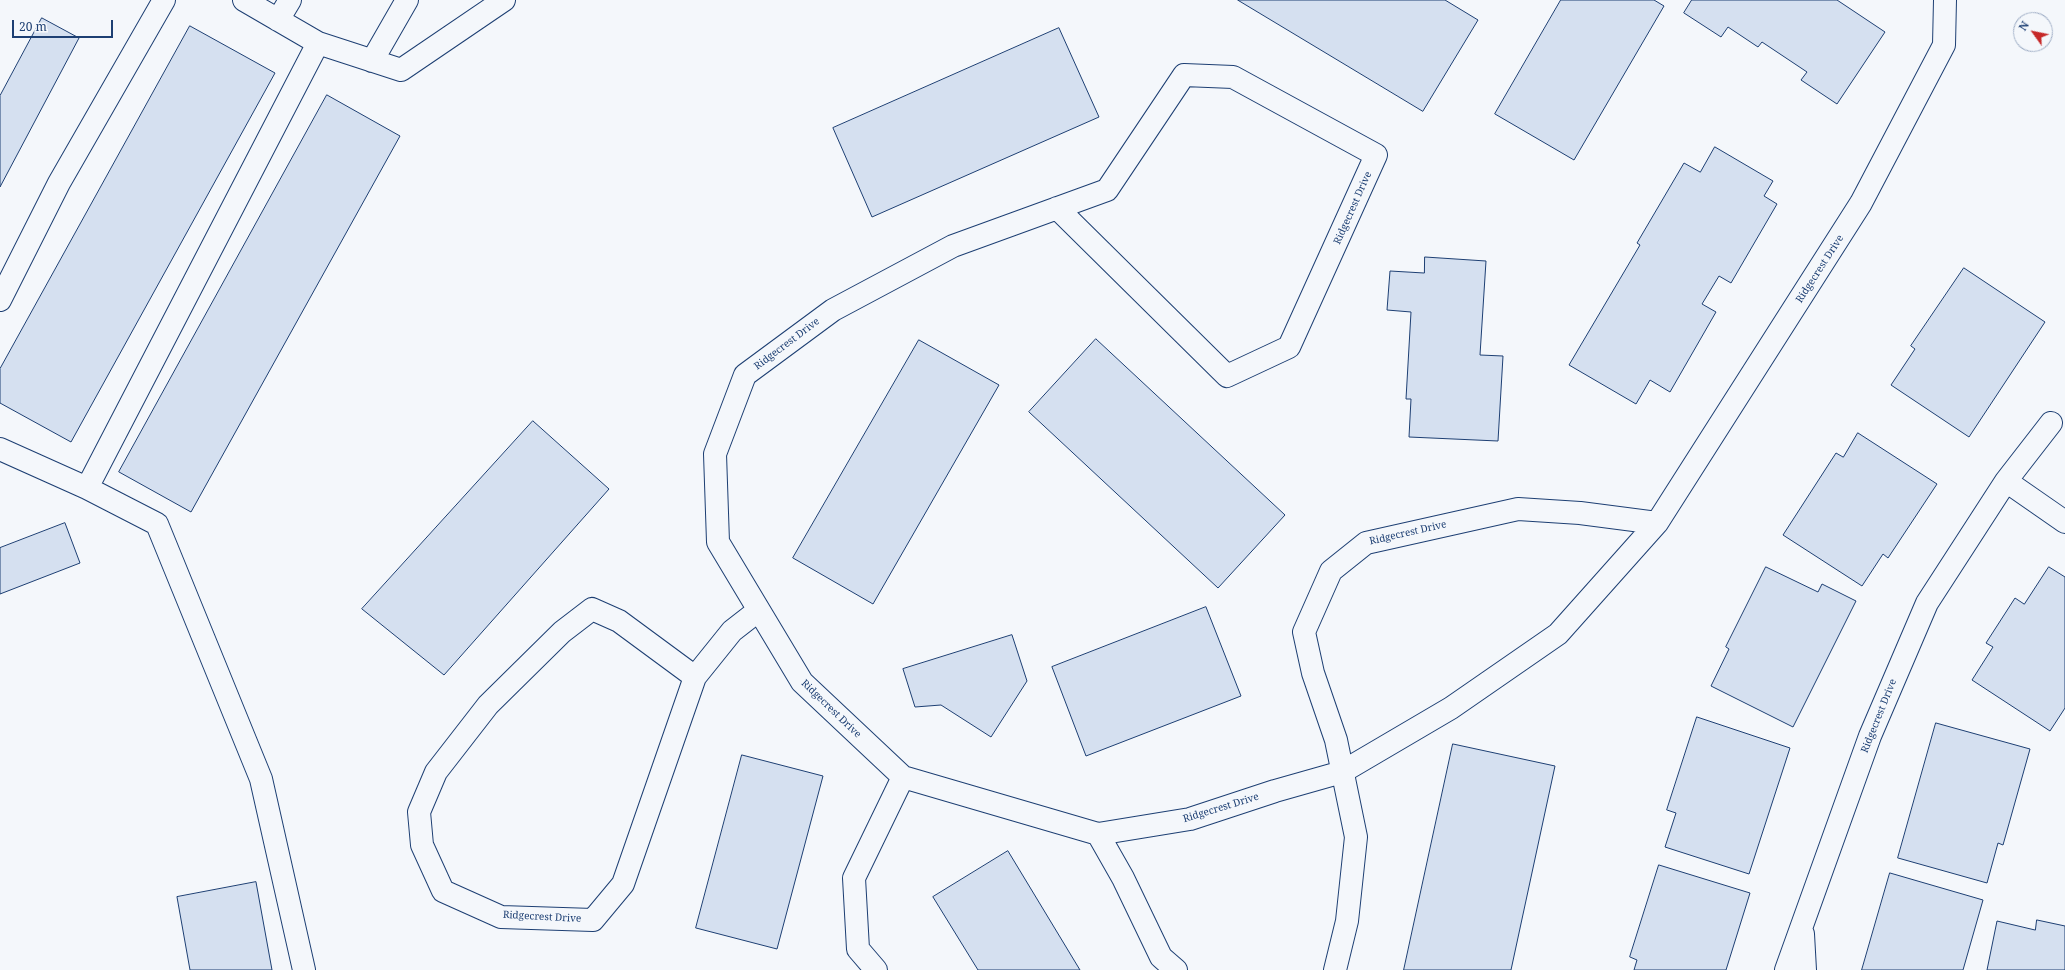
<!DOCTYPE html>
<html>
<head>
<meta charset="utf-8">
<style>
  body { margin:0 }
  #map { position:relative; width:2065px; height:970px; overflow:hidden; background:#f4f7fb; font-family:"Noto Serif",serif }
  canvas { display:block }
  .north { position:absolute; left:2013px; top:12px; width:40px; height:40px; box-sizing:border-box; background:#f4f7fb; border:1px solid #9eadc5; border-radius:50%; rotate:303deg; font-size:11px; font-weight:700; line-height:16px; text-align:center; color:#1d3f73 }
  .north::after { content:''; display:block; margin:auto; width:14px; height:18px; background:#c62828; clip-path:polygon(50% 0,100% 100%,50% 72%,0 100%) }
  .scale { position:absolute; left:12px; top:20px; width:101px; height:18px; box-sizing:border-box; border:2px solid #1d3f73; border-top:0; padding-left:5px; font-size:12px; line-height:14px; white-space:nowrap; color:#1d3f73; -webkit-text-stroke:3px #f4f7fb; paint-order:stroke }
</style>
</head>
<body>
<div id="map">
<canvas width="2065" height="970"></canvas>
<div class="north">N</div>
<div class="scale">20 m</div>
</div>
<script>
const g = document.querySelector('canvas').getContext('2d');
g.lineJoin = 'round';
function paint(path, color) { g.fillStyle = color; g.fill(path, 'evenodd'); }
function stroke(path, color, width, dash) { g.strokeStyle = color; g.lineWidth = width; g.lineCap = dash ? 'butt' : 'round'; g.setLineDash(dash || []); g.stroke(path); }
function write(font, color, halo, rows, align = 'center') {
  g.font = font + ' "Noto Serif",serif'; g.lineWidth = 3; g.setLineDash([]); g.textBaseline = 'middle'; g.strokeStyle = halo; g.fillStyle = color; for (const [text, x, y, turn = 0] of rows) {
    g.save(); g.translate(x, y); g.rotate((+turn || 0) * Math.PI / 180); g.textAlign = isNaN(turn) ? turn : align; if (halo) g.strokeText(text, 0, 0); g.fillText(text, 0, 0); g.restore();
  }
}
const building = new Path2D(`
  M1238,0H1445L1478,20L1423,111Z
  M1561,0H1654L1664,6L1574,160L1495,114Z
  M1692,0H1837L1885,32L1837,104L1801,80L1807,72L1762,42L1758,47L1728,27L1721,37L1684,13Z
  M42,18L79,38L0,187V96Z
  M190,26L275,73L71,442L0,403V369Z
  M1059,28L1099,117L872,217L833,128Z
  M327,95L400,136L191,512L119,472Z
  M1715,147L1773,181L1764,196L1777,204L1731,283L1719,276L1702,304L1716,312L1670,392L1650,380L1636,404L1569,365L1640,245L1637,243L1684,163L1700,172Z
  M1425,257L1486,261L1480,355L1503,356L1498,441L1409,437L1411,399H1406L1411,312L1387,310L1390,271L1424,273Z
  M1964,268L2045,322L1969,437L1891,385L1915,349L1911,346Z
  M1096,339L1285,515L1218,588L1029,412Z
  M919,340L999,385L873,604L793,558Z
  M533,421L609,489L444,675L362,609Z
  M1858,433L1937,484L1888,558L1883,554L1862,586L1783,535L1836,453L1843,457Z
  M65,523L80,563L0,594V548Z
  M1766,567L1818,592L1822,584L1856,601L1793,727L1711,686L1729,649L1726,647Z
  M2049,567L2065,577V708L2050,731L1972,680L1993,647L1986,643L2015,598L2024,604Z
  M1206,607L1241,696L1086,756L1052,667Z
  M1012,635L1027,681L991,737L941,705L915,707L903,669Z
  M1697,717L1790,748L1749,874L1665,847L1676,813L1667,810Z
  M1936,723L2030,749L2003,845L1998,843L1987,883L1898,858Z
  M1453,744L1555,766L1511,970H1404Z
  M742,755L823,776L777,949L696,928Z
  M1008,851L1080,970H978L933,897Z
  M1659,865L1750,893L1726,970H1634L1637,960L1630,957Z
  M1890,873L1983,900L1963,970H1862Z
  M256,882L272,970H190L177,897Z
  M2037,920L2065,926V970H1987L1997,921L2035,930Z`);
const minor = new Path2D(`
  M244,0L318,43
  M278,20L290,0
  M372,61L407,0
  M0,300L59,183L164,0
  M0,449L87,488L157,524L261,779L304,970
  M2006,481L2065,522
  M87,488L318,43L401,70L504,0
  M695,677L619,621L592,609L562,632L488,705L436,772L419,812L422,845L443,891L501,917L593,920L623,884L695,677L732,631L759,610
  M903,777L1098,834L1190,819L1275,791L1342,772L1451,708L1558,634L1657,523L1861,203L1944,45L1945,0
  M1098,834L1123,878L1161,957L1176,970
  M1803,934L1805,970
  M876,970L858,949L854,878L903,777L802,682L718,542L715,454L745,375L833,310L953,246L1107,190L1184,75L1233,77L1376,155L1289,347L1227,376L1057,208
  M1335,970L1347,921L1356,837L1336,740L1313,673L1304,632L1331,571L1366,543L1518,509L1580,513L1657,523
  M1786,970L1870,736L1927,603L2006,481L2051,423`);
const streetNames = [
  ["Ridgecrest Drive",1353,208,-66],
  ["Ridgecrest Drive",1820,269,-57],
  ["Ridgecrest Drive",787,344,-37],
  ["Ridgecrest Drive",1408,533,-13],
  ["Ridgecrest Drive",831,709,44],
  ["Ridgecrest Drive",1879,716,-68],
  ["Ridgecrest Drive",1221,808,-17],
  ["Ridgecrest Drive",542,917,3]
];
paint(building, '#d5e0f0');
stroke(building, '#1d3f73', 1);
stroke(minor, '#1d3f73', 24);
stroke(minor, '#f4f7fb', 22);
write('10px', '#1d3f73', '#f4f7fb', streetNames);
</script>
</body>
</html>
